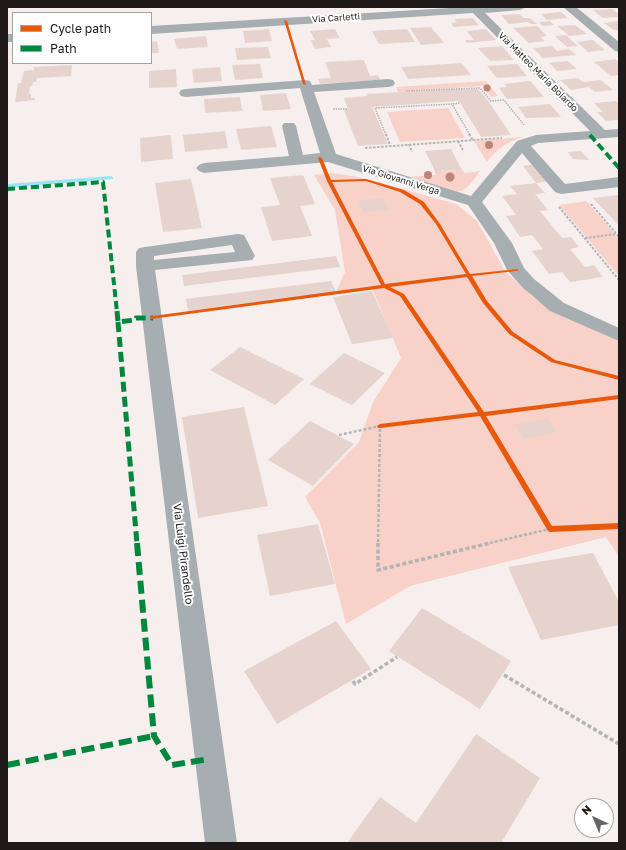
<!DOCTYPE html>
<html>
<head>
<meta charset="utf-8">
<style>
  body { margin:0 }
  #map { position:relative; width:626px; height:850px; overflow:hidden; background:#f6efee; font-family:"Golos Text",sans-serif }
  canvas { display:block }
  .frame { position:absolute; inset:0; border:8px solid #1f1a19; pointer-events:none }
  .legend { position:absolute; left:12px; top:12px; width:140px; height:52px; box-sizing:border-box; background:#fefefe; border:1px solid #a5a3a2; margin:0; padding:5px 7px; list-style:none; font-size:12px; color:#1f1a19 }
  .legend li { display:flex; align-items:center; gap:8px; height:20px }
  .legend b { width:20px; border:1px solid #a5a3a2 }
  .north { position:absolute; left:574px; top:798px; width:40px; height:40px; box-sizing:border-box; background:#fefefe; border:1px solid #a5a3a2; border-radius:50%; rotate:316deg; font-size:11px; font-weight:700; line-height:16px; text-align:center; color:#1f1a19 }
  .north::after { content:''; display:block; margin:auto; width:14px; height:18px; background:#6a6564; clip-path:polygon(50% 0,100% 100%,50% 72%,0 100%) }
</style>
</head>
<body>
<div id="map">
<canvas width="626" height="850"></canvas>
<div class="frame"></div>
<ul class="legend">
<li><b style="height:5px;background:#e8590c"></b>Cycle path</li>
<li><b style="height:5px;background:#00873e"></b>Path</li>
</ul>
<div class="north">N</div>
</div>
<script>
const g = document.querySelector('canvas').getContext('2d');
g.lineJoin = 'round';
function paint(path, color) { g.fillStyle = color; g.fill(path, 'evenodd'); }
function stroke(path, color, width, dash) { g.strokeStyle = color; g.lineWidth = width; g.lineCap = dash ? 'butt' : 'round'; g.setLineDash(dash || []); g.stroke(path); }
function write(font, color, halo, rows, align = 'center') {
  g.font = font + ' "Golos Text",sans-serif'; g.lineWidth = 4; g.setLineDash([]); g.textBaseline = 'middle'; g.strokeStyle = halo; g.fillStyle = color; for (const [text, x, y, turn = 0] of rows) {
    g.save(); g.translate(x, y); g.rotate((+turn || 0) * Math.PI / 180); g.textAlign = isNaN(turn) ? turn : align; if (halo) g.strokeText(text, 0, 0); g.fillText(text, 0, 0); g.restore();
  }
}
const green = new Path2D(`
  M486,81L498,96L491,97L482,86L398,92L396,87Z
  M448,108L465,138L400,142L387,112Z
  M523,137C507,142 497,148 487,162L474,141Z
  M462,170L465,173L480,171C476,177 470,186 463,190C451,196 423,182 410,177L435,175V171Z
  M331,173L359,177L456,204L477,221L505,271L536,300L573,320L619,339V557L606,537L410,586L346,624L320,523L305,497L359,442L373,402L401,358L371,286L336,292L345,272L335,210L314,175Z
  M586,201L619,239V276L559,205Z`);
const stream = new Path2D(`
  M111,176L113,177V179L7,188V184Z`);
const building = new Path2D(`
  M612,9L619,14V17L603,18L593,10Z
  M561,12L568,18L547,20L541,14Z
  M519,14L524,18H530L537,24H531L528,22L509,24L501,15Z
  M473,18L479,25L454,27L451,23L457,22L454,19Z
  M550,21L554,25L542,26L539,22Z
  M619,21V30H614L604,23Z
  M575,25L587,34L569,36L557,26Z
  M537,26L547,36L540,37L545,41L529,43L513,28Z
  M431,27L444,43L421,45L410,28Z
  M269,29L272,41L245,43L243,31Z
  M335,29L340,38L327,39L331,47L315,49L311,40H315L310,31Z
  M407,29L415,42L379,44L372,31Z
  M486,29L496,40L467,43L465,40H474L467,31Z
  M566,35L578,46L567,47L555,36Z
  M206,36L208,47L177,49L174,39Z
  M593,40L605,50L588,52L577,42Z
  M157,41L159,53H151V42Z
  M502,46L514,60L490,61L478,48Z
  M552,46L557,51L569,49L576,55L543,58L533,48Z
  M268,47L271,58L237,60L235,48Z
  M615,59L619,62V75L611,76L594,62Z
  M364,60L370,76L378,75L380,80L320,84L318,79L331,78L325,62Z
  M568,61L577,69L557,71L549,63Z
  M462,63L471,75L408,79L401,67Z
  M260,64L263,78L235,80L232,65Z
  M517,64L527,76L497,78L487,66Z
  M72,65L71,76L37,78L36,82H33L32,86H30L29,94H31V98H35V100L15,102L18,83H21L24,71L34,70V67Z
  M220,67L222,81L194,83L192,69Z
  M176,69L177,87L149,88V71Z
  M578,78L583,82L601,80L613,90L595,92L589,87L571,90L560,80Z
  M530,81L544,97L507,99L499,88L507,87L504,84Z
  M454,89H478L489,102L511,135L481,137L459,101L372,107L388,144L358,146L344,110L348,109L344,98L367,96L366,94Z
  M286,93L291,109L263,111L260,95Z
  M240,97L242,111L205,113L204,99Z
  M616,101L619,104V120L606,121L597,112H603L594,103Z
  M550,104L561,117L526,118L518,107Z
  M271,126L277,147L241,150L236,129Z
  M225,131L228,148L185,152L183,135Z
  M171,135L173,159L141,162L140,138Z
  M451,149L462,170L435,171L425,151Z
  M581,151L589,160L573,159L568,152Z
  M536,164L550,181L536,183L523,166Z
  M303,175L315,204L300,206L312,236L272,241L261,207L280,205L270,178Z
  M191,179L202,228L163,232L155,183Z
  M536,183L545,193L535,194L548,210L540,211L562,238L571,237L579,247L570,249L585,267L594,265L603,277L570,282L562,272L549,274L532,251L543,249L532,235L520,237L506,216L516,215L502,196L517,194L510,186Z
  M619,195V226L593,198Z
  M383,198L389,210L363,212L358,201Z
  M336,256L340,267L184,286L182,275Z
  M331,281L336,292L188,311L186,299Z
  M372,291L393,338L352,344L333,297Z
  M240,347L304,379L275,405L210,370Z
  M344,353L385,373L352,405L310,384Z
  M244,407L268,506L198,518L182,417Z
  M548,419L557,432L524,439L515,425Z
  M310,421L354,444L313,486L268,460Z
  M318,524L335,584L270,596L257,535Z
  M593,553L619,602V625L541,640L508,567Z
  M422,608L511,661L480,709L389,651Z
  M336,621L371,669L277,724L244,671Z
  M476,734L540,778L501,843H347L380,797L416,823Z`);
const pathFar3 = new Path2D(`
  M406,91L480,88L491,101L504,100L524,125
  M453,104L460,103
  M333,109H347
  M386,135L375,108L452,104L470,135`);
const pathFar2 = new Path2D(`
  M386,134L390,145
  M469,134L473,140
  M458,141L463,150
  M409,144L412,152
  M365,148L502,138
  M591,204L619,237
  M559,207L619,280
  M585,238L616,234`);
const pathFar1 = new Path2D(`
  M339,435L380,426L378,544
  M485,544L550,529`);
const path = new Path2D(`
  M378,543V570L490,543
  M504,675L619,744
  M353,681L355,684L397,657`);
const minor = new Path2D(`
  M466,7H526L520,10L485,13L605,130L619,129V137L538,143L531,146L565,184L619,177V187L561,194L555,192L522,153L482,202L512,243L524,268L534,279L564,303L619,328V341L550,311L522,287L507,270L494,243L468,205L328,162L204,173L199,171L196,168L199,165L204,163L289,156L282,126L284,123H294L296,126L303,155L320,153L300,88L186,97L181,96L179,93L181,90L186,89L305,80L310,81L312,85L388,79L393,80L395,83L393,86L388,87L314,92L336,154L471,196L517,141L536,135L590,131L473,13L151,34V26Z
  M563,7H576L619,42V52L615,51Z
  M7,34H13V42H7Z
  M238,234L244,235L255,256L252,260L155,270L237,843H205L136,266V252L139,248L145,247ZM232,245L235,252L154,260V256Z`);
const quietFar2 = new Path2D(`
  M590,135L619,168
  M7,189L103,182L117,312`);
const quietFar1 = new Path2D(`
  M117,311L118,322L135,320L136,318H153
  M118,322L137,544`);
const quiet = new Path2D(`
  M137,543L154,736L172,765L209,759
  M7,765L154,736`);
const cycleway = new Path2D(`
  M284,20L287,21L306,85L303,84Z
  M319,157L322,158L331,180L366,179L404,190L424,202L440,224L470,274L518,269V271H516L472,276L487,301L513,332L555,360L619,376V380L551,362L509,334L483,303L467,277L390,287L404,294L484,412L619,395V399L486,416L552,526L619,523V529L550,532L548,531L480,416L380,428H378L377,426L380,424L478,412L400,296L384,288L151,319L150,318L151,317L153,316L381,285L327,181L318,158ZM366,181L400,192L420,204L436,224L466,274L385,284L332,182Z`);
const trees = [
  [487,88,3.5],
  [489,145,4],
  [428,175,4],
  [450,177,4.5]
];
const farStreetnames = [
  ["Via Carletti",336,18,-4],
  ["Via Matteo Maria Boiardo",538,72,45],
  ["Via Giovanni Verga",401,180,17]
];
const streetNames = [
  ["Via Luigi Pirandello",183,554,83]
];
paint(green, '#f8d1c8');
paint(stream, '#9ce4f4');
paint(building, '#e6d3ce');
stroke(pathFar3, '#b2b4b5', 1.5, [1.5, 1]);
stroke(pathFar2, '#b2b4b5', 2, [2.5, 1.5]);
stroke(pathFar1, '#b2b4b5', 2.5, [3, 2]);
stroke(path, '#b2b4b5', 3.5, [4, 2.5]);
paint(minor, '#a6aeb1');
stroke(quietFar2, '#00873e', 4, [8, 4]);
stroke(quietFar1, '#00873e', 5, [10, 5]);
stroke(quiet, '#00873e', 6, [13, 6]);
paint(cycleway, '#e8590c');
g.fillStyle = '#bc8578';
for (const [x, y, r] of trees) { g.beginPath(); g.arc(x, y, r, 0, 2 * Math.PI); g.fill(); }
write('9px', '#1f1a19', '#fefefe', farStreetnames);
write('11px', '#1f1a19', '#fefefe', streetNames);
</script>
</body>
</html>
